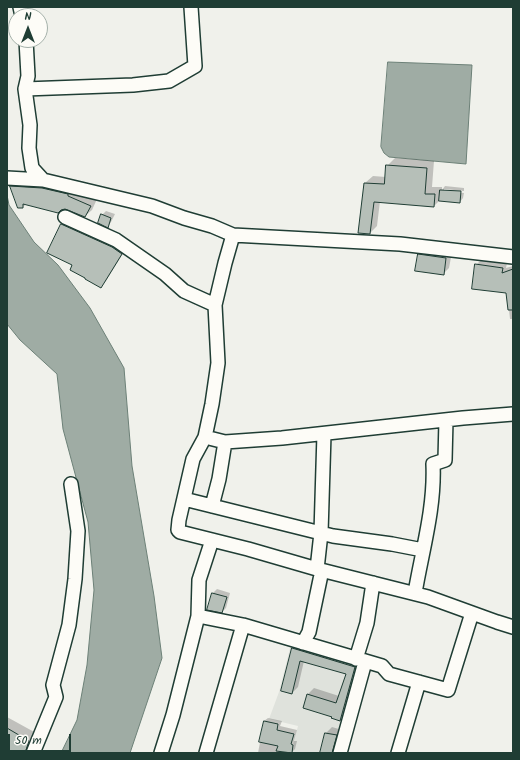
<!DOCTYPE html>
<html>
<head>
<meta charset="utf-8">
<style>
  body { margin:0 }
  #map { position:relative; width:520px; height:760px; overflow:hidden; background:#f0f1eb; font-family:Kalam,sans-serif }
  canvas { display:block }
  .frame { position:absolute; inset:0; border:8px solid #1f3d34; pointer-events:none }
  .north { position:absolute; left:8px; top:8px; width:40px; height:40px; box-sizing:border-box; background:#fdfcf7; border:1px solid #a4b0a9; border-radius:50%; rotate:0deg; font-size:11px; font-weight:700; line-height:16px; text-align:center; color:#1f3d34 }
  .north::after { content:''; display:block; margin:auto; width:14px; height:18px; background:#1f3d34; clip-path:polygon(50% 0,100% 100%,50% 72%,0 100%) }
  .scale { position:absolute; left:8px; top:734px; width:63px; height:18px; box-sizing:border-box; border:2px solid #1f3d34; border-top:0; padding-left:5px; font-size:12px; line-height:14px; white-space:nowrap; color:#1f3d34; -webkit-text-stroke:3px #fdfcf7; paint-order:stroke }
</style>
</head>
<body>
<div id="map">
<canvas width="520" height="760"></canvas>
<div class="frame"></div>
<div class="north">N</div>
<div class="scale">50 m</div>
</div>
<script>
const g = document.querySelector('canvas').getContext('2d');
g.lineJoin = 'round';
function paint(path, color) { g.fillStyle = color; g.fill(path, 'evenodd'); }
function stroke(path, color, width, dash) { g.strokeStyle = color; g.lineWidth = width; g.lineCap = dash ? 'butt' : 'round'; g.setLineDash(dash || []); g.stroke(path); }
const built = new Path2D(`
  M292,640L365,662L340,753H291L298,726L269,719L279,692Z`);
const water = new Path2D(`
  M388,62L472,65L466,164L389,157L384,153L381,147Z
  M7,195L9,205L34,242L58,265L90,308L124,368L132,466L154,596L162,658L130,753H61L77,720L87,665L94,590L88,522L63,429L57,374L20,340L7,324Z`);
const shadow = new Path2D(`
  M395,158L434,161L432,187H442V190L445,186L464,188V191L444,189V191L464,193L463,198L460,202L440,200L434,206L380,201L377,226L370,233L365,183L373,176L386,177L387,166Z
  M18,180L97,199L92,210L85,216L65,208L26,204L23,207L11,186Z
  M106,211L115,214L111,222L108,226L102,215Z
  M68,218L127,247L106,281L100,287L74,264L48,252L62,224Z
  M425,249L452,252L449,268L443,274L418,255Z
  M481,260L507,263L506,268L513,266V319H510L507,292L476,265Z
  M217,589L230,593L226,608L222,612L213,593Z
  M299,642L361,661L346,714L340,720L308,694L314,688L339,696L347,673L304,661L298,687L292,693L293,648Z
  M7,717L36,733L32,753H7Z
  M268,718L282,721L280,726L297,730L294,741H297L295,749L291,753H258L264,721Z
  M332,727L342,730L335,753L321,752L326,733Z`);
const building = new Path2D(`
  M386,165L427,168L425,194H435L434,207L374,202L370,234L358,233L364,183L384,184Z
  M10,186L42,188L68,194V196L91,206L85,217L65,209L61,210L58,213L23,204V208H18Z
  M440,190L461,191L460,203L439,201Z
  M101,214L111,218L108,228L98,223Z
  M61,224L112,247L122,254L101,288L85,279V278L70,270L72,265L47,253Z
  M418,254L446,258L444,275L415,271Z
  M475,264L503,268L502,273L513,269V310H508L506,293L472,289Z
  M212,593L227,597L222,613L207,610Z
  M292,648L355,667L340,721L331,718L332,717L303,708L307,694L336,703L346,674L300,661L292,694L281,691Z
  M264,721L278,724L277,730L294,734L291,744L293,745L292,753L276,751L278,746L259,742Z
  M7,728L29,741L25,753H7Z
  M325,733L337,735L332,753H320Z`);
const minor = new Path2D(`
  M20,7L22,16
  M26,40L28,76L25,89L30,125L29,148L32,168L43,180L152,206L184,218L212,226L233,235L400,244L513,257
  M25,89L133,85L169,81L195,66L191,7
  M7,178L43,180
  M65,217L116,240L165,274L184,291L215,305
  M233,235L225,263L215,305L218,363L212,404L205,437L193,459L179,520L178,530L180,532L248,549L317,569L428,597L497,622L513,627
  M205,437L225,442L282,438L463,418L513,414
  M184,499L333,536L392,544L423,550
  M212,506L219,479L225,442
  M317,569L321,533L324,434
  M415,593C422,551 435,508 433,464L445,460L446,420
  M198,616L243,625L382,666L389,674L448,690L472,613
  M303,643L309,632L322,570
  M356,659L367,623L373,583
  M33,753L56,697L53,685L69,625L75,579L78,531L71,484
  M161,753L173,715L198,616L199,580L212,540
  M206,753L243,625
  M340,753L365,662
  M398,753L419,682`);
paint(built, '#dfe2dc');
paint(water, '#9faca4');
stroke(water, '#6c8077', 1);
paint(shadow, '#0003');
paint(building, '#b6bfb8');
stroke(building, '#1f3d34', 1);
stroke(minor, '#1f3d34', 16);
stroke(minor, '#fdfcf7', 13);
</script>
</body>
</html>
